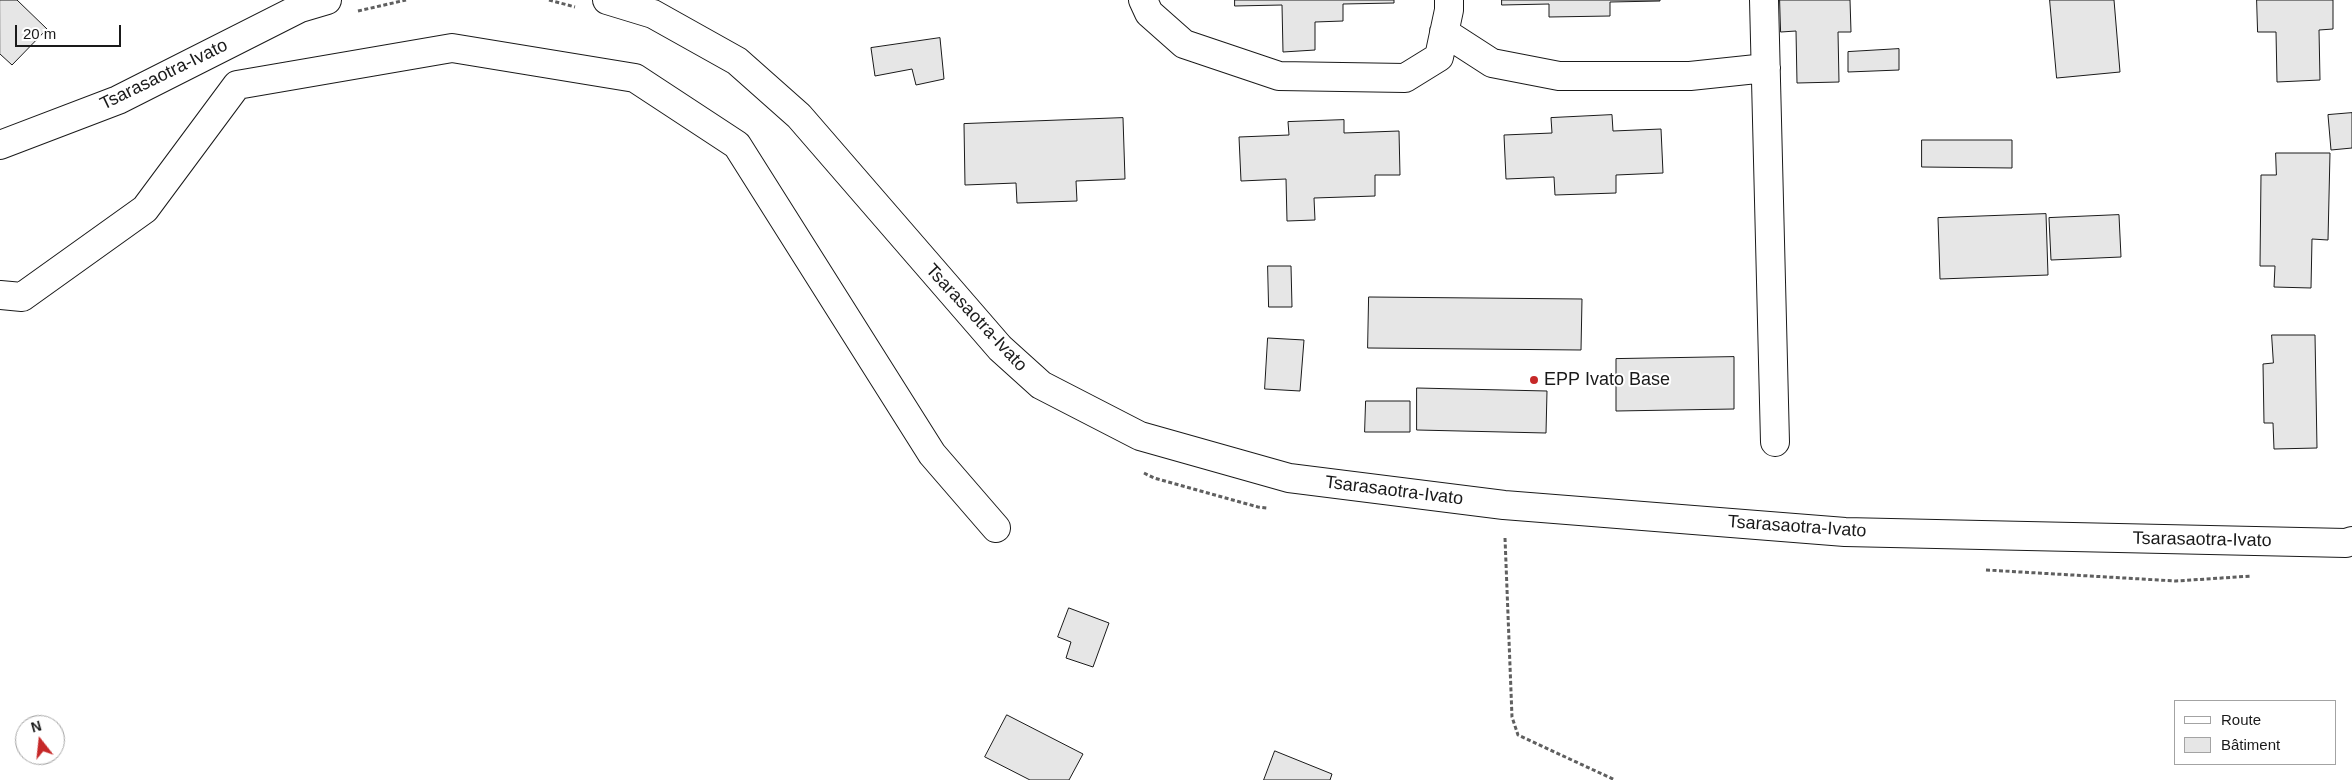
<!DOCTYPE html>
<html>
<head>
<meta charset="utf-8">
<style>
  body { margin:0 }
  #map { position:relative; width:2352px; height:780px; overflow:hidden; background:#fff; font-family:Helvetica,sans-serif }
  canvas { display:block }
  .legend { position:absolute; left:2174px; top:700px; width:162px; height:65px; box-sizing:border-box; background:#fff; border:1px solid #a3a3a3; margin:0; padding:6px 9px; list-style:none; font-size:15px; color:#1a1a1a }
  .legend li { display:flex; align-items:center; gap:10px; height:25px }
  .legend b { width:25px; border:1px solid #a3a3a3 }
  .north { position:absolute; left:15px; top:715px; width:50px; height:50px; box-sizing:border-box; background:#fff; border:1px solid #a3a3a3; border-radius:50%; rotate:344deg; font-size:14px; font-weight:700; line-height:20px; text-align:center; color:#1a1a1a }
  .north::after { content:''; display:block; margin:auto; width:18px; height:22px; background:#c62828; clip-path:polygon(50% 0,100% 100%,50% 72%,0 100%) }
  .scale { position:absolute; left:15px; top:25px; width:106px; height:22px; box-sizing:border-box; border:2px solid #1a1a1a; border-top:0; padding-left:6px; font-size:15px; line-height:18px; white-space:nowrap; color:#1a1a1a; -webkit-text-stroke:4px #fff; paint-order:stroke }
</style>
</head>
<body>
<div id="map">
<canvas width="2352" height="780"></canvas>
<ul class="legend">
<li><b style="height:6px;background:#fff"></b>Route</li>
<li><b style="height:14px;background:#e6e6e6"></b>Bâtiment</li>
</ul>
<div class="north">N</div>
<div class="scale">20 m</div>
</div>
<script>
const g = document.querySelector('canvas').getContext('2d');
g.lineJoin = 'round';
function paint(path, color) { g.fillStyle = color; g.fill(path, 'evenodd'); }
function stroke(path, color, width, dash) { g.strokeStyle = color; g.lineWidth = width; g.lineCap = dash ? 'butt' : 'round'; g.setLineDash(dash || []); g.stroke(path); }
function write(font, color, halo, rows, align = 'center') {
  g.font = font + ' Helvetica,sans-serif'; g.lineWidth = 4; g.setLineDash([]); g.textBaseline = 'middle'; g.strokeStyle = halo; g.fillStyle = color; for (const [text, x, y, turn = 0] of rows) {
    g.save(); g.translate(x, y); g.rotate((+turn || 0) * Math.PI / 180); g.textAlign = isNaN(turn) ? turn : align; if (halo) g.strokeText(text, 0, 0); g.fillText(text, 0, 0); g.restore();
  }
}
const building = new Path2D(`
  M0,0H17L47,29L12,65L0,54Z
  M1235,0H1394V3L1343,4V21L1315,22V50L1283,52L1282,5L1235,6Z
  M1502,0H1660V1L1610,2V16L1549,17V4L1502,5Z
  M1780,0H1850L1851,32H1838L1839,82L1797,83L1796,31L1781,32Z
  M2050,0H2114L2120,72L2057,78Z
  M2257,0H2333V29L2319,30L2320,80L2277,82L2276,32H2258Z
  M940,38L944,79L916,85L912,69L875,76L871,48Z
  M1899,49V70L1848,72V52Z
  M2352,113V148L2331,150L2328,115Z
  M1612,115L1613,131L1661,129L1663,173L1616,175V193L1555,195L1554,177L1506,179L1504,135L1552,133L1551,118Z
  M1123,118L1125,179L1076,181L1077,201L1017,203L1016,183L965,185L964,124Z
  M1344,120V133L1399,131L1400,175H1375V196L1314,198L1315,220L1287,221L1286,179L1241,181L1239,137L1289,135L1288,122Z
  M1922,140H2012V168L1922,167Z
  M2276,153H2330L2328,240L2312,239L2311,288L2274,287L2275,266H2260L2261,175H2276Z
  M2046,214L2048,275L1940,279L1938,218Z
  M2119,215L2121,257L2051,260L2049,218Z
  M1268,266H1291L1292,307H1269Z
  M1369,297L1582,299L1581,350L1368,348Z
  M2272,335H2315L2317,448L2274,449L2273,423H2264L2263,364L2273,363Z
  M1268,338L1304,340L1300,391L1265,389Z
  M1734,357V409L1616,411V359Z
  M1417,388L1547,391L1546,433L1417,430Z
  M1366,401H1410V432H1365Z
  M1069,608L1109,623L1093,667L1066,658L1071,642L1058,637Z
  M1007,715L1083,754L1069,780H1030L985,757Z
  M1275,751L1332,774L1330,780H1264Z`);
const path = new Path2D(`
  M549,0L575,7
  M358,11L406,0
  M1144,473L1154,478L1258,507L1267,508
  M1505,538L1512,717L1518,735L1615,780
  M1986,570L2176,581L2252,576`);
const minor = new Path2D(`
  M1143,0L1149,13L1184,44L1279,76L1405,78L1439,57L1449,10V0
  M1764,0L1775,442
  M1444,32L1492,63L1559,76H1690L1766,68
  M0,295L22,297L145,209L237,85L452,48L635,78L737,145L932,454L996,528`);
const major = new Path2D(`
  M607,0L653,14L737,61L799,116L1000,348L1041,385L1140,436L1289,478L1504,505L1845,532L2346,543L2352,541
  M0,145L118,100L300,8L327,0`);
const markers = [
  [1534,380,5,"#c62828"]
];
const streetNames = [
  ["Tsarasaotra-Ivato",164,75,-26],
  ["Tsarasaotra-Ivato",976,318,47],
  ["Tsarasaotra-Ivato",1394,491,7],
  ["Tsarasaotra-Ivato",1797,527,4],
  ["Tsarasaotra-Ivato",2202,540,1]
];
const poiNames = [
  ["EPP Ivato Base",1544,380]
];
paint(building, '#e6e6e6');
stroke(building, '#1a1a1a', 1);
stroke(minor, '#1a1a1a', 30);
stroke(major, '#1a1a1a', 30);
stroke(path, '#5f5f5f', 3, [4, 2.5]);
stroke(minor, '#fff', 28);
stroke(major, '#fff', 28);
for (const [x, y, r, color] of markers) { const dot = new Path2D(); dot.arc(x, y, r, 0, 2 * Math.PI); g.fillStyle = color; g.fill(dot); stroke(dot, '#fff', 2); }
write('18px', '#1a1a1a', '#fff', streetNames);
write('18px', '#1a1a1a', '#fff', poiNames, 'left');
</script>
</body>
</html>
